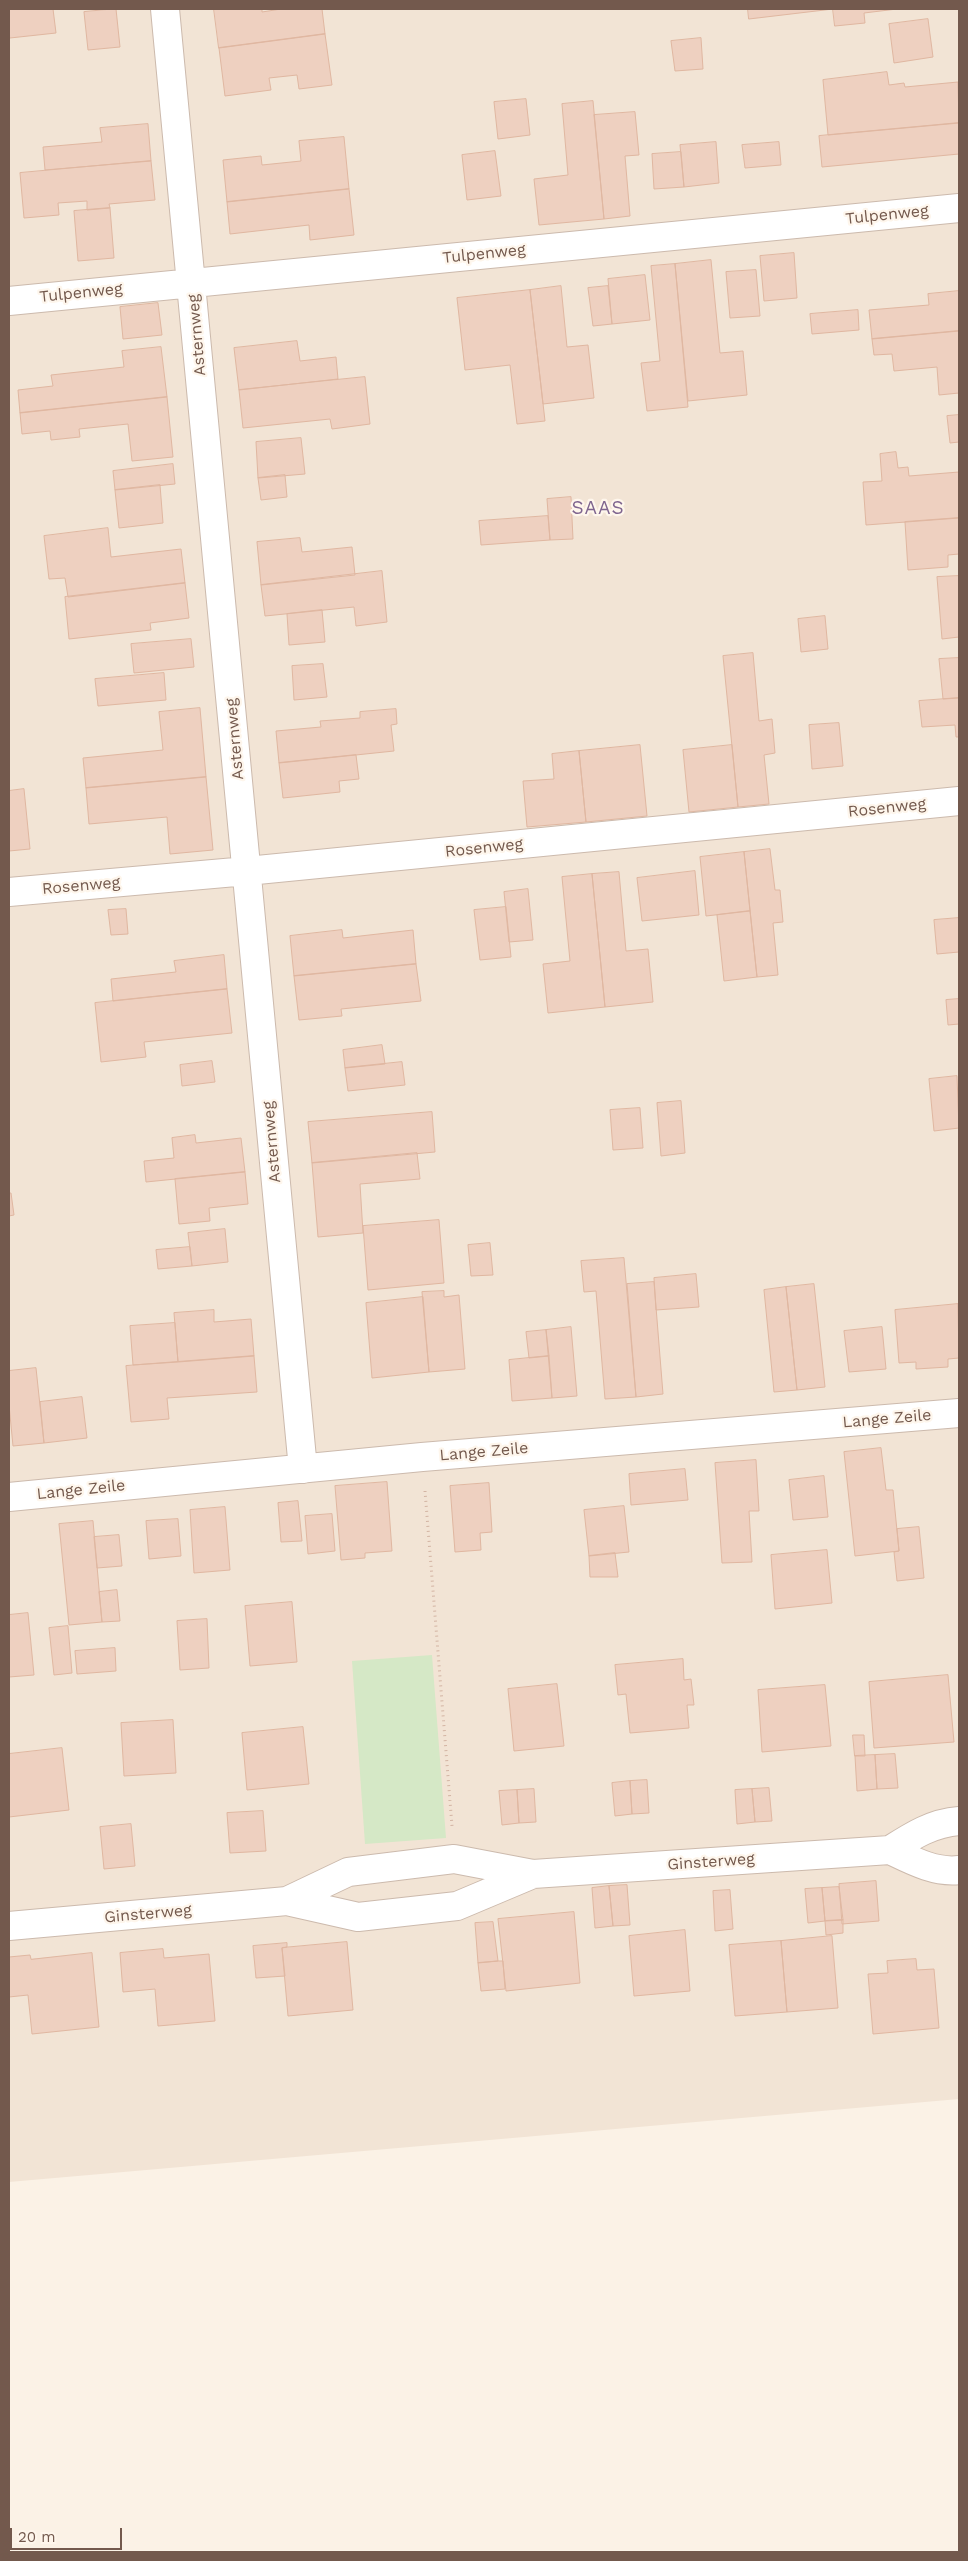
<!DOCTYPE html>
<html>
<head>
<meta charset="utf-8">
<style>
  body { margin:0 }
  #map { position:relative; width:968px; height:2561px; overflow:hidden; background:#fbf2e6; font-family:"Work Sans",sans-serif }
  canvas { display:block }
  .frame { position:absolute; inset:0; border:10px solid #73594d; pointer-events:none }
  .scale { position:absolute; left:10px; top:2528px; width:112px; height:22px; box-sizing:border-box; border:2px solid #73594d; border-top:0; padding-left:6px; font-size:15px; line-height:18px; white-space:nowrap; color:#73594d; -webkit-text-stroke:4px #fef6ec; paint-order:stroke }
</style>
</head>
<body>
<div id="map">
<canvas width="968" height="2561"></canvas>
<div class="frame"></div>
<div class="scale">20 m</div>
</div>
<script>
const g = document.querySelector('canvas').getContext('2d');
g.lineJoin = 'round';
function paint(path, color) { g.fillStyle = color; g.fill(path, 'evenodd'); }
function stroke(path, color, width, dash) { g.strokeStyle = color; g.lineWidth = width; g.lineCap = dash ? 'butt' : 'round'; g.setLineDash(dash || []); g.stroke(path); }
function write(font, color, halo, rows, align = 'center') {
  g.font = font + ' "Work Sans",sans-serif'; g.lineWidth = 4.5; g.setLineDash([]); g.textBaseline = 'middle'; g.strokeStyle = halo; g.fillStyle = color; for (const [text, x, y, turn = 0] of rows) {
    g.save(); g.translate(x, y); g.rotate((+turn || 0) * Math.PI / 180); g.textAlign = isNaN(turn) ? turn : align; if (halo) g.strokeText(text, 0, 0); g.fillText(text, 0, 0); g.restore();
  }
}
const residential = new Path2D(`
  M9,9H959V2099L9,2182Z`);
const green = new Path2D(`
  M432,1655L446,1838L365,1844L352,1661Z`);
const building = new Path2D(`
  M9,9H53L56,33L10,38Z
  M116,9L120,47L88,50L84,12Z
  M214,9H262V12L281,9H322L325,34L219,48Z
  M748,9H833L749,19Z
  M833,9H897L864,13L865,23L835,26Z
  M928,19L933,57L894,63L889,24Z
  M325,34L332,85L299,89L297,75L269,78L271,90L225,96L219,48Z
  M701,38L703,69L675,71L671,41Z
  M887,72L889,85L904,83L905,87L958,82L959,123L828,135L823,80Z
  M526,99L530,135L498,139L494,102Z
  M593,101L604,219L539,225L534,179L568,175L562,104Z
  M635,112L639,155L625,156L630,216L604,219L594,115Z
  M959,123V154L822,167L819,136Z
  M148,124L151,161L45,170L43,147L102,142L100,128Z
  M344,137L349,189L227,202L223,160L261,156L262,165L301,161L299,141Z
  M716,142L719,183L684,187L680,145Z
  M779,142L781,165L745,168L742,145Z
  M495,151L501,196L467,200L462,155Z
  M681,152L684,187L654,189L652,154Z
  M151,161L155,200L109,204L110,208L87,210V201L58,203L59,215L24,218L20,173Z
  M349,189L354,235L310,240L309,225L230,234L227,202Z
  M110,208L114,258L78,261L74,211Z
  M794,253L797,298L764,301L760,256Z
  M711,260L720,353L743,351L747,395L688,401L675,264Z
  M675,264L688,407L647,411L641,363L660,361L651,266Z
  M756,270L760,316L730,318L726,272Z
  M645,275L650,320L612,324L608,279Z
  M561,286L567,347L588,345L594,398L543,404L530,290Z
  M608,286L612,324L593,326L588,288Z
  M530,290L545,421L517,424L510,365L465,370L457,298Z
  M959,291V331L872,339L869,310L929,305L928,294Z
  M158,303L162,335L123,339L120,307Z
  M858,310L859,330L812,334L810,314Z
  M959,331V393L939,395L937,367L894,371L892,354L874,355L872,339Z
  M297,341L300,361L336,357L338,379L239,390L234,348Z
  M161,347L167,397L20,413L18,390L53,386L51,375L124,367L122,351Z
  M365,377L370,424L332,429L330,419L243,428L239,390Z
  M167,397L173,457L132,461L128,424L79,429L80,437L51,440L50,431L22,434L20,413Z
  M959,415V442L950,443L947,416Z
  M301,438L305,474L258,478L256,442Z
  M896,452L898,468L908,467L909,476L959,472V518L866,525L863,482L882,481L880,454Z
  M173,464L175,484L115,490L113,471Z
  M285,475L287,497L261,500L258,478Z
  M160,485L163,523L119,528L115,490Z
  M571,497L573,539L550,540L547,499Z
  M548,516L550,540L481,545L479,521Z
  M959,518V554L948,555V567L908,570L905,522Z
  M108,528L111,557L181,549L185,583L68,597L65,578L49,579L44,536Z
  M300,538L302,552L352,547L355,575L261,585L257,542Z
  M382,571L387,622L356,626L354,607L265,616L261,585Z
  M959,576V637L942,639L937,577Z
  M185,583L189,618L150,623L151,630L69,639L65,597Z
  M322,610L325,642L289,645L287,614Z
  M825,616L828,649L801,652L798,619Z
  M191,639L194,667L134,673L131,644Z
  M753,653L759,721L772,719L775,753L764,755L769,804L738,807L723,656Z
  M959,658V698L943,699L939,659Z
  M323,664L327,697L294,700L292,666Z
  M164,673L166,700L98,706L95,679Z
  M959,698V737H956L955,725L922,727L919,701Z
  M200,708L206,777L86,788L83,758L163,750L159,712Z
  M396,709L397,724L391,725L394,751L279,763L276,731L321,727L320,721L360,718V712Z
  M839,723L843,766L812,769L809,725Z
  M640,745L647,816L586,822L579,751Z
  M732,745L738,807L689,812L683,750Z
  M579,751L586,822L527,827L523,781L554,779L552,754Z
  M356,755L359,779L339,781L340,792L283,798L279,763Z
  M206,777L213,850L170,854L167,817L89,824L86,788Z
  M24,789L30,849L9,851V791Z
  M770,849L775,890H780L783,922L773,923L778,975L757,977L744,852Z
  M744,852L750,911L706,916L700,857Z
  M695,871L699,915L642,921L637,878Z
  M619,872L626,951L648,949L653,1002L605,1007L592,874Z
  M592,874L605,1007L548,1013L543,964L570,961L562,877Z
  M528,889L533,940L509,942L504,892Z
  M506,907L511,957L480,960L474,910Z
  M126,909L128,934L111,935L108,910Z
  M750,911L757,977L724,981L717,915Z
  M959,918V952L937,954L934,920Z
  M342,930L343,938L413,930L416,964L294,976L290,936Z
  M224,955L227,989L113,1001L111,979L176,972L174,961Z
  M416,964L421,1001L341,1009L342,1016L299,1020L294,976Z
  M227,989L232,1033L144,1042L146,1057L101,1062L95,1003Z
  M959,999V1024L948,1025L946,1000Z
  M382,1045L385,1064L345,1068L343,1050Z
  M212,1061L215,1082L182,1086L180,1065Z
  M402,1062L405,1085L348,1091L345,1068Z
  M957,1076L959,1128L934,1131L929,1079Z
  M681,1101L685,1153L661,1156L657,1103Z
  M640,1108L643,1148L613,1150L610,1110Z
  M432,1112L435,1152L312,1163L308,1122Z
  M195,1135L196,1143L241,1138L245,1172L146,1182L144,1161L174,1158L172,1138Z
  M417,1153L420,1179L360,1184L363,1233L318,1237L312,1163Z
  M245,1172L248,1204L209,1208L210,1221L179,1224L175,1179Z
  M9,1193H11L14,1215L9,1216Z
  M439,1220L444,1283L368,1290L363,1226Z
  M225,1229L228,1262L192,1266L188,1233Z
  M490,1243L493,1275L471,1276L468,1245Z
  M190,1247L192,1266L158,1269L156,1250Z
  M624,1258L636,1397L605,1399L596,1291L584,1292L581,1261Z
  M696,1274L699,1307L656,1310L654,1278Z
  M654,1282L663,1394L636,1397L627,1284Z
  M814,1284L825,1387L797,1390L786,1287Z
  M786,1287L797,1390L774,1392L764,1290Z
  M444,1291V1297L459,1295L465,1369L429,1372L422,1292Z
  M423,1297L429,1372L372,1378L366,1303Z
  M958,1304L959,1358L948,1359V1367L916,1369V1362L899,1363L895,1310Z
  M214,1310V1322L251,1319L254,1356L178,1362L174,1313Z
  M175,1323L178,1362L133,1365L130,1326Z
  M571,1327L577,1396L552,1398L546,1330Z
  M882,1327L886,1369L849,1372L844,1331Z
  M546,1330L549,1356L529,1358L526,1332Z
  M254,1356L257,1392L167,1398L169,1419L131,1422L126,1366Z
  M549,1356L552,1398L512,1401L509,1360Z
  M36,1368L44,1443L13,1446L9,1405V1371Z
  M82,1397L87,1438L44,1443L40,1402Z
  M881,1448L886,1490H893L899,1551L855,1556L844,1452Z
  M756,1460L759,1511H749L752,1562L722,1563L715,1463Z
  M685,1469L688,1500L631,1505L629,1474Z
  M824,1476L828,1517L793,1520L789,1480Z
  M387,1482L392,1551L365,1553V1558L341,1560L335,1486Z
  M489,1483L492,1532L480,1533L481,1550L455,1552L450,1486Z
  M298,1501L302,1541L281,1542L278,1503Z
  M624,1506L629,1552L589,1556L584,1510Z
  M225,1507L230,1570L194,1573L190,1510Z
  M332,1514L335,1551L308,1554L305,1516Z
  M178,1519L181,1556L149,1559L146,1521Z
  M93,1521L102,1622L69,1625L59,1524Z
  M919,1527L924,1578L897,1581L894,1552L899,1551L897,1529Z
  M119,1535L122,1566L97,1568L94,1537Z
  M827,1550L832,1603L775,1609L771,1555Z
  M615,1553L618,1577H590L589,1556Z
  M117,1590L120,1621L102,1622L99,1592Z
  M292,1602L297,1662L250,1666L245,1606Z
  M28,1613L34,1675L9,1677V1615Z
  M207,1619L209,1668L180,1670L177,1621Z
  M68,1626L72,1673L54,1675L49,1628Z
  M115,1648L116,1671L77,1674L75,1651Z
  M683,1659L684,1680L691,1679L694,1705H687L689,1728L630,1733L626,1694L618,1695L615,1665Z
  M948,1675L954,1742L874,1748L869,1682Z
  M557,1684L564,1746L514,1751L508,1689Z
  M825,1685L831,1746L762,1752L758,1690Z
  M173,1720L176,1773L124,1776L121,1723Z
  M303,1727L309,1784L247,1790L242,1733Z
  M853,1735H864L865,1756H855Z
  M62,1748L69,1810L9,1817V1754Z
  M895,1754L898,1788L877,1789L875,1755Z
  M875,1755L877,1789L857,1791L855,1756Z
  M647,1780L649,1813L632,1814L630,1781Z
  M630,1781L632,1814L615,1816L612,1783Z
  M769,1788L772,1821L755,1822L752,1789Z
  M534,1789L536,1822L519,1823L517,1790Z
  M752,1789L755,1822L737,1824L735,1790Z
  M517,1790L519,1823L502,1825L499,1791Z
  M263,1811L266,1851L230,1853L227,1813Z
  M131,1824L135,1866L104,1869L100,1827Z
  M876,1881L879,1921L842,1924L839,1884Z
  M627,1885L630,1925L613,1926L609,1886Z
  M609,1886L613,1926L595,1928L592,1888Z
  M839,1887L843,1920L825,1921L822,1888Z
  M822,1888L825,1921L808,1923L805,1889Z
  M730,1890L733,1929L715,1931L713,1891Z
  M574,1912L580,1983L506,1991L498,1919Z
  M843,1920V1933L826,1935L825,1921Z
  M493,1922L498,1961L478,1963L475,1923Z
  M685,1930L690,1991L634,1996L629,1936Z
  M832,1936L838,2008L787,2012L781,1941Z
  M781,1941L787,2012L735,2016L729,1945Z
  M347,1942L353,2010L288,2016L282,1948Z
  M287,1943V1947L282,1948L285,1976L256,1978L253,1946Z
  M163,1949L164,1958L209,1954L215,2021L158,2026L155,1989L123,1992L120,1953Z
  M92,1953L99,2027L32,2034L28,1995L9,1997V1957L30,1955L31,1959Z
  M916,1959L917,1970L934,1969L939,2028L873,2034L868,1974L888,1973L887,1961Z
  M498,1961H503L505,1989L481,1991L478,1963Z`);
const path = new Path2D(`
  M425,1491L452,1826`);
const minor = new Path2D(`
  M165,9L303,1469
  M9,301L959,208
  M9,892L247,871L959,801
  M9,1497L422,1457L959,1413
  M890,1850C911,1860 935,1873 959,1870
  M287,1901L348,1872L454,1859L533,1874L890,1850C912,1836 932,1823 959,1821
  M9,1926L287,1901L358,1917L457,1906L533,1874`);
const streetNames = [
  ["Tulpenweg",887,215,-6],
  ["Tulpenweg",484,254,-6],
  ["Tulpenweg",81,293,-6],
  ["Asternweg",197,335,-95],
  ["Asternweg",235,739,-95],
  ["Rosenweg",887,808,-6],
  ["Rosenweg",484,848,-6],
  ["Rosenweg",81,886,-5],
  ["Asternweg",272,1142,-95],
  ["Lange Zeile",887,1419,-5],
  ["Lange Zeile",484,1452,-5],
  ["Lange Zeile",81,1490,-6],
  ["Ginsterweg",711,1862,-4],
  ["Ginsterweg",148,1914,-5]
];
const quarterNames = [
  ["SAAS",598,508]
];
paint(residential, '#f2e4d5');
paint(green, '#d5e8c6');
paint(building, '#eed0c0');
stroke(building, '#e0b7a1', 1);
stroke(minor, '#ccbaad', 30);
stroke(path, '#d3b4a3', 3, [1, 4]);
stroke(minor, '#fff', 28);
write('16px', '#73594d', '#fef6ec', streetNames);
g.letterSpacing = '1px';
write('19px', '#7f658f', '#fef6ec', quarterNames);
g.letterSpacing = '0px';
</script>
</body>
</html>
